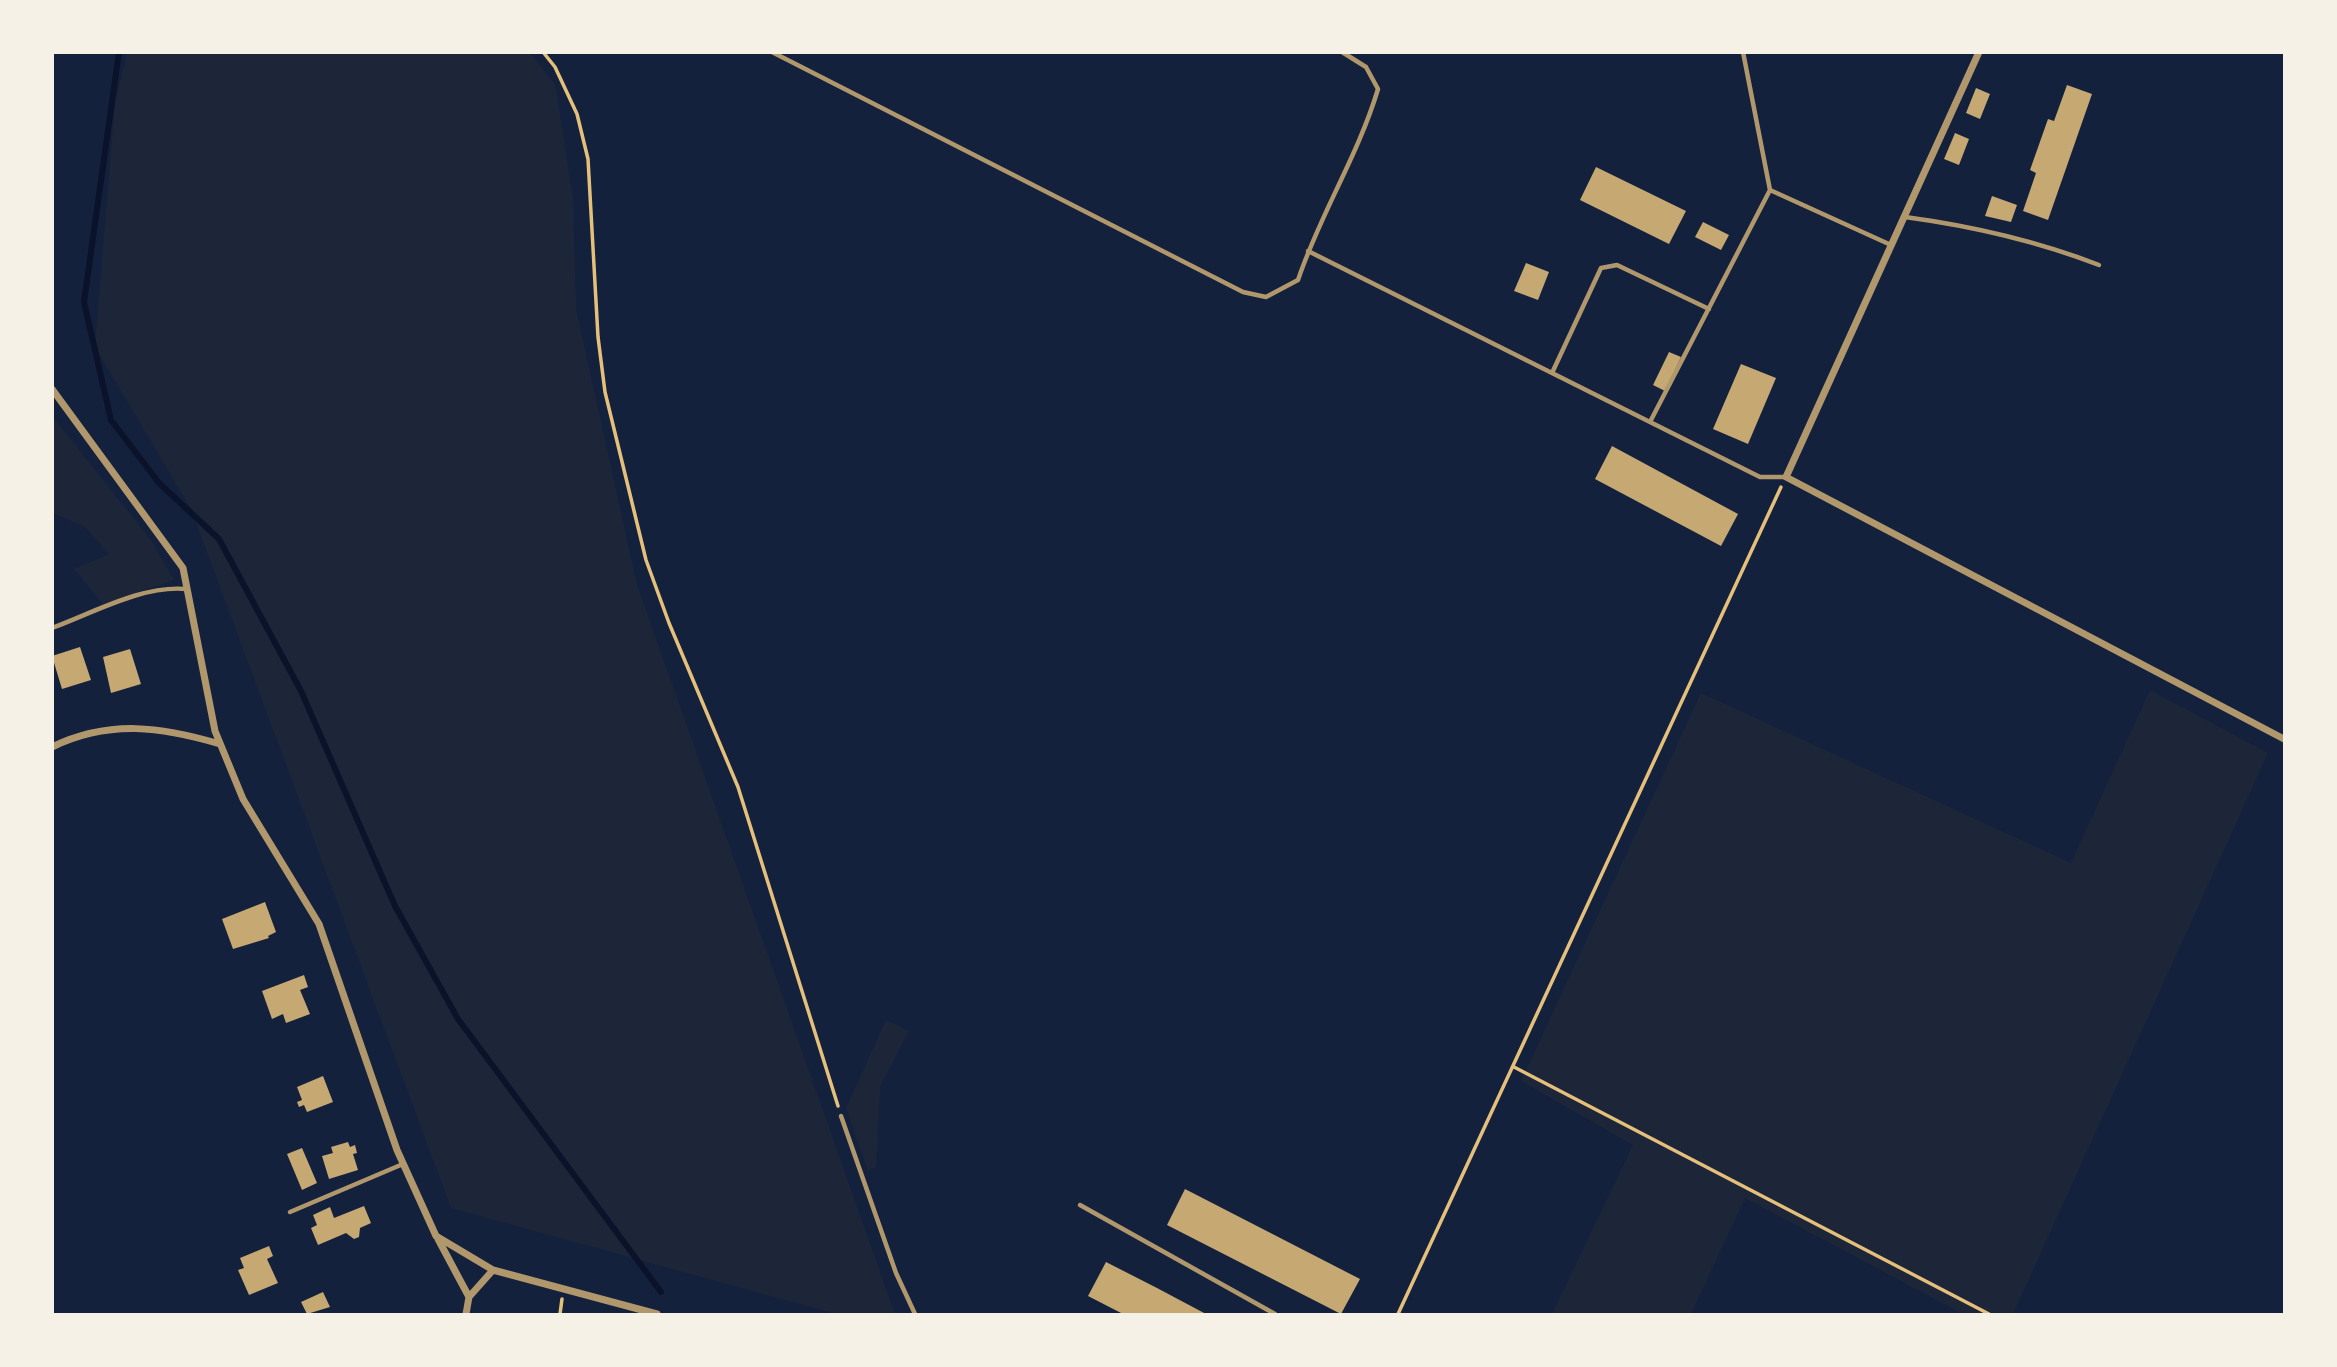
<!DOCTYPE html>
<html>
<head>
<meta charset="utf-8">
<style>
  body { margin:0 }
  #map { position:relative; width:2337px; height:1367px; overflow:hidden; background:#14213d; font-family:"Playfair Display",serif }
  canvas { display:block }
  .frame { position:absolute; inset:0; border:54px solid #f6f1e7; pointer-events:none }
</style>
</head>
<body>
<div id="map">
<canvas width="2337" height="1367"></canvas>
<div class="frame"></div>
</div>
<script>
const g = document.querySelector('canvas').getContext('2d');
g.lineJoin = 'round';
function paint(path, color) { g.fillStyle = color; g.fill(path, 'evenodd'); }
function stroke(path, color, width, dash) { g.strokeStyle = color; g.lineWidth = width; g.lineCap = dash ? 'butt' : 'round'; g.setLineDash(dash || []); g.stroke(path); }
const green = new Path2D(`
  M127,53H530L555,84L573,198L576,309L637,585L895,1314H836L451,1208L191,509L95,347L115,103Z
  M52,416L151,540L174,580L103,604L74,569L109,554L85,527L53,513Z
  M2150,690L2268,753L2013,1314H1963L1745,1198L1691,1314H1552L1633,1145L1521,1081L1701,693L2071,863Z
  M886,1020L909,1031L880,1087L876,1167L868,1171L846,1108Z`);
const stream = new Path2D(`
  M119,52L84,302L111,420L159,483L219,539L301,691L395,906L458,1019L661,1292`);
const building = new Path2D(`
  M2067,85L2092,94L2048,220L2023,211L2036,173L2030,170L2048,119L2054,121Z
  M1976,88L1990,94L1980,119L1966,113Z
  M1955,133L1969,139L1959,165L1944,159Z
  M1596,167L1686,211L1669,244L1580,200Z
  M1992,196L2017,205L2011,222L1985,216Z
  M1703,222L1729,235L1721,250L1695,237Z
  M1526,263L1549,272L1538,300L1514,291Z
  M1669,352L1681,357L1665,391L1653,385Z
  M1741,364L1776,378L1748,444L1713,429Z
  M1612,446L1738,514L1721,546L1595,479Z
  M80,647L91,680L62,689L52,656Z
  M130,649L141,684L111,693L103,657Z
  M265,902L276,932L268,936L269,938L233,949L222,919Z
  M304,975L308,987L300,990L310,1014L286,1023L283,1014L272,1019L262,991Z
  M323,1076L333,1102L307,1112L304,1105L299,1107L297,1102L302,1100L297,1087Z
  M348,1142L350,1147L355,1145L357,1153L353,1154L358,1170L329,1179L322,1156L333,1153L331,1147Z
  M302,1148L317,1183L302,1190L287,1154Z
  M1185,1189L1360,1279L1341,1314L1167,1225Z
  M364,1206L371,1223L360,1228L359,1237L354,1239L346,1233L318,1245L311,1228L317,1225L313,1215L330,1207L334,1218Z
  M269,1246L273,1256L267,1259L278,1283L249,1295L238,1270L244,1268L240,1258Z
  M1106,1262L1157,1288L1206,1314H1123L1088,1296Z
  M323,1292L330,1307L307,1314L301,1302Z`);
const path = new Path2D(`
  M543,52L555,67L577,114L588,159L598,337L605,392L646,560L669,623L738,787L838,1106
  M1514,1067L1989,1314
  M560,1314L562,1299
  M1398,1314L1781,487`);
const service = new Path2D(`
  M772,52L1243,292L1266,297L1298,280C1320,214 1358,156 1378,89L1366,67L1342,52
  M1743,52L1770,190L1891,245
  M1905,217C1972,226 2037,241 2099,265
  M1308,251L1760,477H1785
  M1552,373L1601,268L1617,265L1709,309
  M1650,422L1770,190
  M52,628C93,613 142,585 186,589
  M841,1116L896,1273L915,1314
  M1080,1205L1275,1314
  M290,1212L403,1164`);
const minor = new Path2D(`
  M1979,52L1786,477L2284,739
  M52,389L183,568L215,731L243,799L319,924L397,1150L436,1236L493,1270L469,1297L466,1314
  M52,747C110,719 162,727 220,744
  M438,1239L469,1297
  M493,1270L657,1314`);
paint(green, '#1d2539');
stroke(stream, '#0b132b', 6);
paint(building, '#c6a872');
stroke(path, '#e5c07b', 3.5);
stroke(service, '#b1986c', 4.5);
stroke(minor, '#b1986c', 7);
</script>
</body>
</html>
